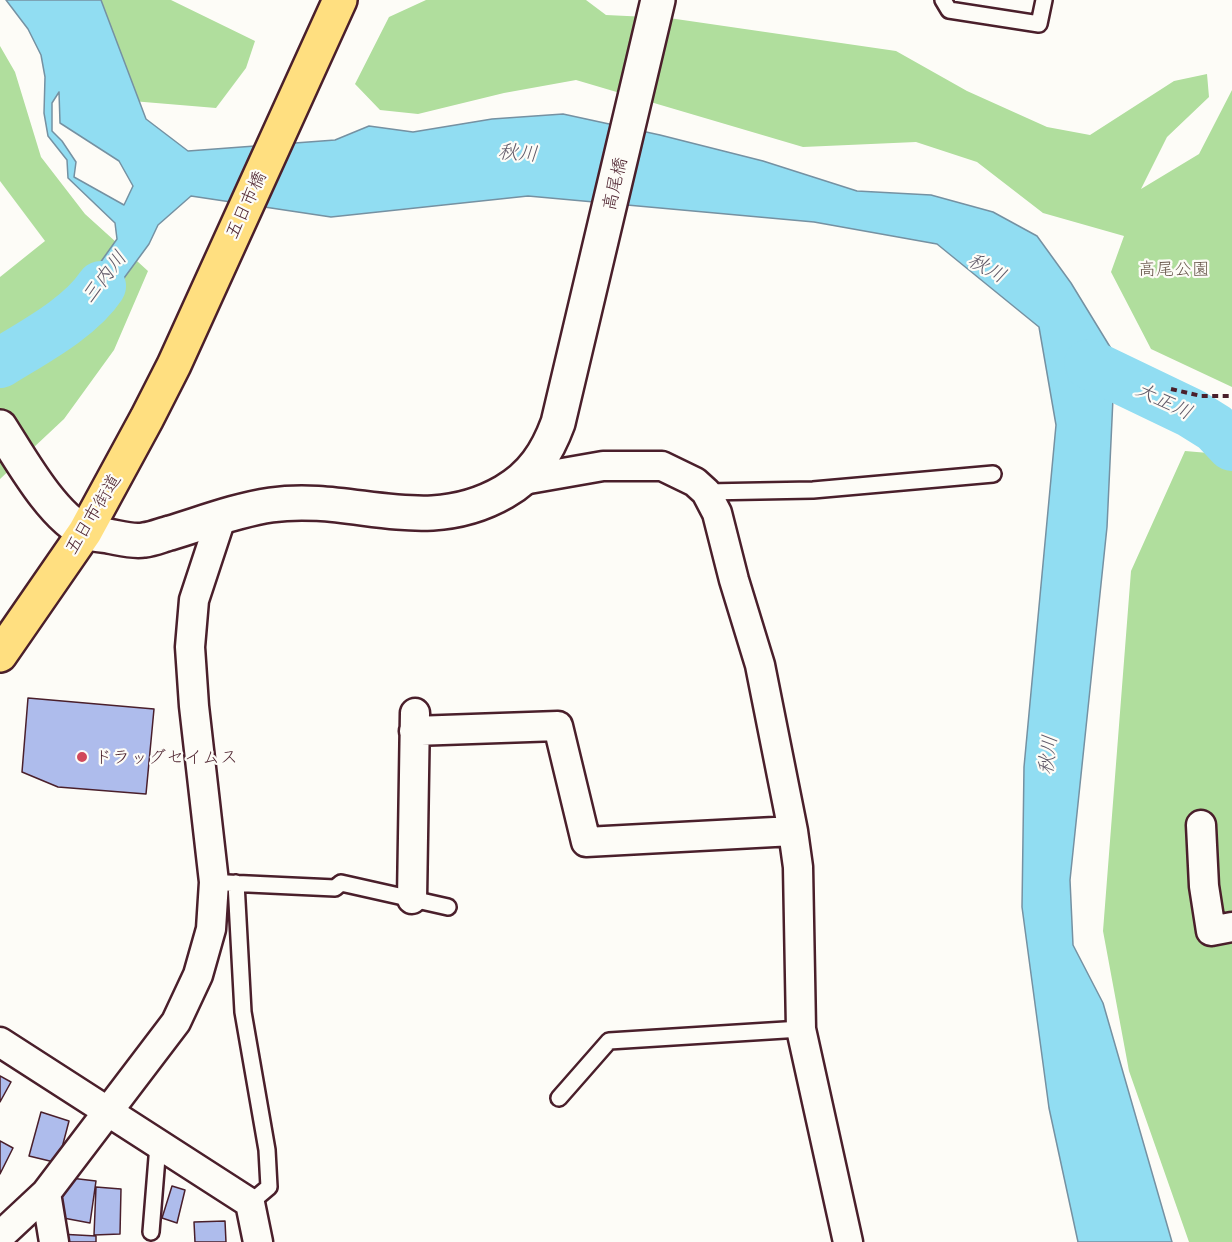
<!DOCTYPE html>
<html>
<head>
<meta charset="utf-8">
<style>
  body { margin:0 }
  canvas { display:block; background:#fdfcf7 }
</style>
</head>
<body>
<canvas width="1232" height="1242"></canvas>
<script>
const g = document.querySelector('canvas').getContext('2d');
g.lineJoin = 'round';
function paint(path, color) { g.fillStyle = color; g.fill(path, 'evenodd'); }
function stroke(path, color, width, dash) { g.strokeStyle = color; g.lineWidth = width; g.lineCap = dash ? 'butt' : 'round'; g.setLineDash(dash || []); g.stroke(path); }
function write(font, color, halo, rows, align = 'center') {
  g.font = font + ' Mali,"Klee One",sans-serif'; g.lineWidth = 4.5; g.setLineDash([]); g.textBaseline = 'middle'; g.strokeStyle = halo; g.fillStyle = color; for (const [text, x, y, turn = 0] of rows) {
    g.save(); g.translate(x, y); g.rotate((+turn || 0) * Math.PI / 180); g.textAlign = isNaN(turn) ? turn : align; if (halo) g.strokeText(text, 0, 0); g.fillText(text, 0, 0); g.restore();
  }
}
const green = new Path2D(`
  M83,0H171L255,41L246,68L216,108L132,101Z
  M426,0H586L606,15L669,18L896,51L967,91L1047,127L1090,135L1174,81L1207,74L1209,97L1167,137L1141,189L1199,154L1232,90V387L1151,349L1111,272L1124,236L1043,213L977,162L916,142L803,147L576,80L504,93L418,114L380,110L355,84L389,17Z
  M0,46L15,72L41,157L85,214L148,271L114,350L64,419L0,479V277L45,241L0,181Z
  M1185,451L1232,455V1242H1189L1129,1071L1103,931L1131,571Z`);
const water = new Path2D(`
  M6,0H101L146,119L188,151L335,140L369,126L413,132L492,119L563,114L660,135L763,161L857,191L931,195L993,212L1037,236L1071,283L1115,355L1107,527L1070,880L1073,945L1103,1003L1172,1242H1078L1049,1108L1022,907L1024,767L1056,425L1039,327L937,244L814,222L528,196L331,217L191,196L158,225L149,244L97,315L51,332L117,239L115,223L68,178L67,160L48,136L44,113L45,77L41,55L28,29ZM59,92L60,123L119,161L133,186L124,205L74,177L76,162L62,141L52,131V103Z`);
const river = new Path2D(`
  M0,363C32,343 80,318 101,286
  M1089,364L1191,413L1215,428L1232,446`);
const building = new Path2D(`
  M28,698L154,709L146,794L58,787L22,772Z
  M0,1076L11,1082L0,1102Z
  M41,1112L69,1121L58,1163L29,1156Z
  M0,1141L13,1148L0,1174Z
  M62,1177L96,1181L90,1223L58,1217Z
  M172,1186L185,1190L177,1223L162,1218Z
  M96,1187L121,1189L120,1234L94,1235Z
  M225,1221L226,1242H195L194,1222Z
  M59,1234L96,1236V1242H59Z`);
const path = new Path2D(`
  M1171,389L1201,396H1232`);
const service = new Path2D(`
  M943,0L949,10L1039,24L1044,0
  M706,492L813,490L993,474
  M227,883L335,888L341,883L448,907
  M236,883L243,1012L267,1150L269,1187L250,1203
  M559,1098L609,1041L801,1029
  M151,1232L158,1145`);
const minor = new Path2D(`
  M523,480L603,466H662L695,482L706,492L717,513L734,580L760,665L793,831L798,867L801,1029L848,1242
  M414,731L558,726L586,842L793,831
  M1201,825L1204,886L1211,931L1232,927
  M412,899L415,713
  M0,1042L250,1203L258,1242
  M46,1193L54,1242
  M0,1236L46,1193L176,1022L198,975L211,929L214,882L194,706L190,647L194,600L221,518`);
const tertiary = new Path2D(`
  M0,427C20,458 53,518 86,532C92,534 101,535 108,536C120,538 132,542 144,540C153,539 162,535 170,533C203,523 237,510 271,505C353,493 424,538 504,492C532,476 547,453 558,423L658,0`);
const primary = new Path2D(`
  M0,655L85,532L147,418L174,365L340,0`);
const markers = [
  [82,757,6,"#d1495b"]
];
const streetNames = [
  ["高尾橋",615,184,-77],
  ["五日市橋",246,205,-65],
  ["五日市街道",93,514,-59]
];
const parkNames = [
  ["高尾公園",1174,269]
];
const poiNames = [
  ["ドラッグセイムス",94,757]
];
const waterNames = [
  ["秋川",518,153,4],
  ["秋川",987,268,29],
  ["三内川",104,277,-52],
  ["大正川",1164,401,26],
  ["秋川",1048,755,-83]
];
paint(green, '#b0de9d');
paint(water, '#91ddf2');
stroke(water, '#7591a2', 1.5);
stroke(river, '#91ddf2', 50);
paint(building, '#aebcec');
stroke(building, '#4a1f2b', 1.5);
stroke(service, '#4a1f2b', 20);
stroke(minor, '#4a1f2b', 33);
stroke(tertiary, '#4a1f2b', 38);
stroke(primary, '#4a1f2b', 38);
stroke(path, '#4a1f2b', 4, [6, 4.5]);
stroke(service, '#fdfcf7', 15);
stroke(minor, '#fdfcf7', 28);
stroke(tertiary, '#fdfcf7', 33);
stroke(primary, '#ffdf80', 33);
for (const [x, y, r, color] of markers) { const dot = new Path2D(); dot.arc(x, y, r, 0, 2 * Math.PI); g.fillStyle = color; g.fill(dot); stroke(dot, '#fdfcf7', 2); }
write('18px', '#4a1f2b', '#fdfcf7', streetNames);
write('18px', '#69584d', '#fdfcf7', parkNames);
write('18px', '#4a1f2b', '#fdfcf7', poiNames, 'left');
write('italic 20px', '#5f5867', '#fdfcf7', waterNames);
</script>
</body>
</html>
